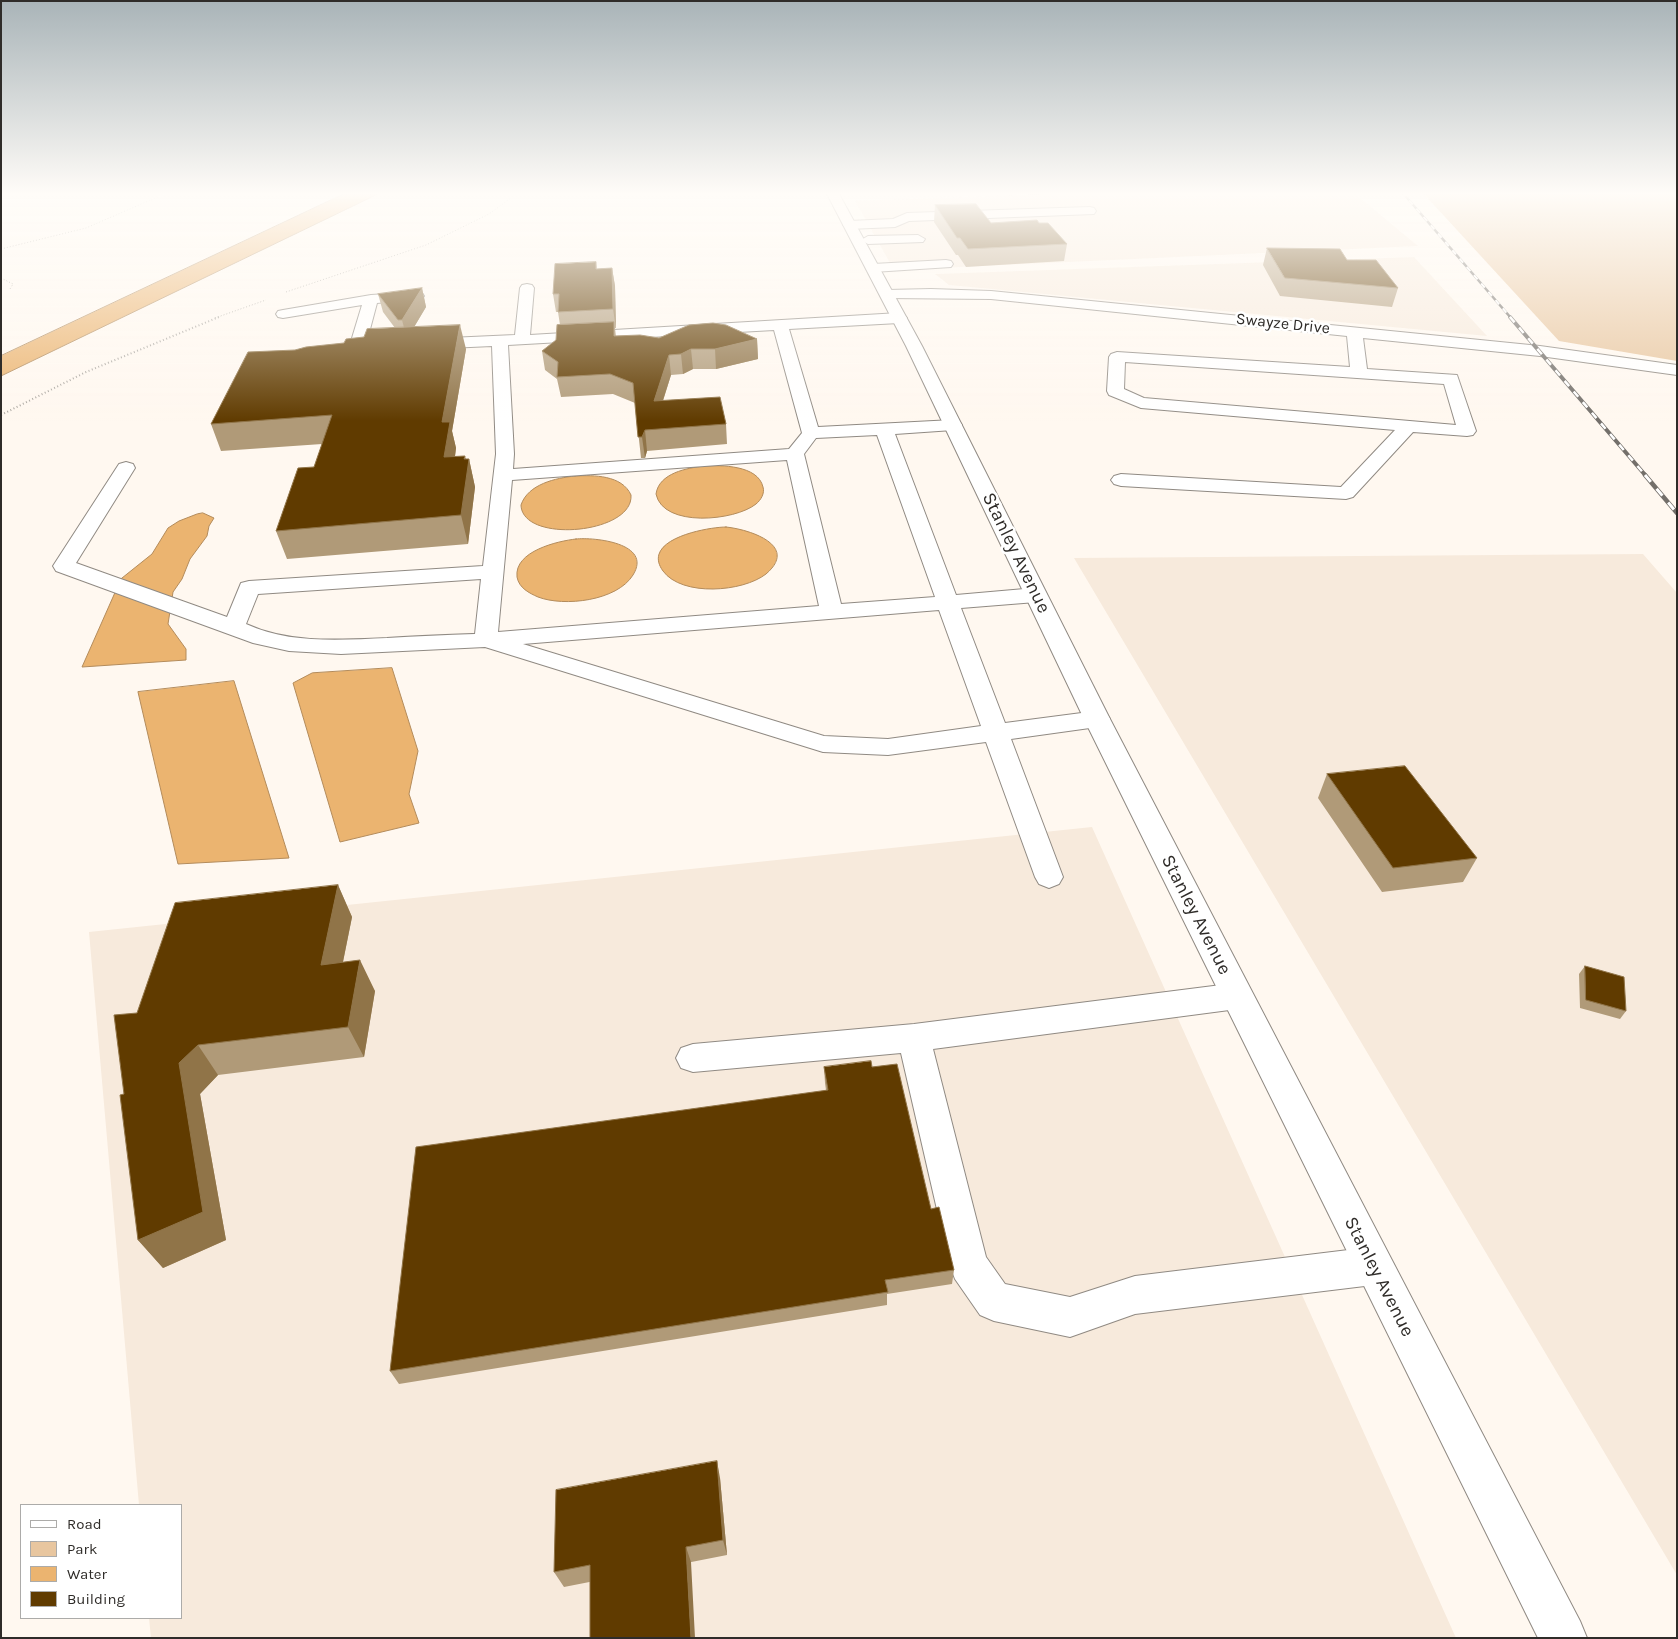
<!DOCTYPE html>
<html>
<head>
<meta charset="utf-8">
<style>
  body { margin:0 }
  #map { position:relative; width:1678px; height:1639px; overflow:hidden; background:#fff8f0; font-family:Karla,sans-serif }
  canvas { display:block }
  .frame { position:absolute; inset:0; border:2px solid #2f2c29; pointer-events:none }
  .legend { position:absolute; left:20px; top:1504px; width:162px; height:115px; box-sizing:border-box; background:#fff; border:1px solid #acaba9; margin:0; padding:6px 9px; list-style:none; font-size:15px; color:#2f2c29 }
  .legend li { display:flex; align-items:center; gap:10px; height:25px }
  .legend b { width:25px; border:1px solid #acaba9 }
</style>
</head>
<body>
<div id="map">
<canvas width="1678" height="1639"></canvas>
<div class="frame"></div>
<ul class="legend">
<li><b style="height:6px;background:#fff"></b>Road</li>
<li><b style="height:14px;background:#e8c69f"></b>Park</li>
<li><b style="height:14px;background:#ebb470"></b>Water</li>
<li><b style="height:14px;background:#603b00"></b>Building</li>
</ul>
</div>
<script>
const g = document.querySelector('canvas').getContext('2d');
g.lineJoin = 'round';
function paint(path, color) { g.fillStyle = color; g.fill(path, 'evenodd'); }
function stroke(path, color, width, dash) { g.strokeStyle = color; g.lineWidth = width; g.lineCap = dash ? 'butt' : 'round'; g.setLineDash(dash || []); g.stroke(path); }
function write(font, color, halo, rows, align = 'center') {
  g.font = font + ' Karla,sans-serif'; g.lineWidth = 5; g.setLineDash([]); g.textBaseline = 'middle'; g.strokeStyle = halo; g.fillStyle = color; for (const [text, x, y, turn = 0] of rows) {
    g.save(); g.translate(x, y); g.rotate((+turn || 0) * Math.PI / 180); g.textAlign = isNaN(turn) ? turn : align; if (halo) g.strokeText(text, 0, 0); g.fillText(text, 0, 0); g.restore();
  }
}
const built = new Path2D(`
  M1096,192H1353L1418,246L894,270L855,201Z
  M1414,257L1487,336L949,285L935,274Z
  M1643,554L1677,593V1575L1074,558Z
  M1092,827L1456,1638H151L149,1618H181V1505H139L89,932Z`);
const green = new Path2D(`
  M1422,192H1677V361L1559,341Z`);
const water = new Path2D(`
  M348,192H382L1,376V356Z
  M704,466C721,465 758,465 763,487C765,493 761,500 756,504C735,521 663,528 656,494C659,473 687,468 704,466Z
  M575,476C594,475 622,475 631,495C634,534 522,544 521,505C528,484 556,478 575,476Z
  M203,513L214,518L209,526L207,536L190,559L182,579L173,592L168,624L186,649V660L82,667L117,588V582L152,554L168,528L179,521L197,514Z
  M726,527C748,529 800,545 766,574C743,592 682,597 663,571C640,539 708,527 726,527Z
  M576,539C594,537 653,543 633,575C617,601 564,607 538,597C529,593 519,588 517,577C514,551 558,541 576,539Z
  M392,668L418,751L409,794L419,823L340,842L293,683L312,673Z
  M234,681L289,858L178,864L138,692Z`);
const pathFar1 = new Path2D(`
  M1,249L86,228L169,192
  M1,278L13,284L10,289
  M286,292L426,245L489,214L519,192
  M215,318L266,300`);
const path = new Path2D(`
  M1,415L86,372L219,317`);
const minor = new Path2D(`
  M1090,207L1094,208L1096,211L1094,214L909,221L895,227L849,229L843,225L849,221L893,219L907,213Z
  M918,235L925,239L923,242L868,244L861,240L868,236Z
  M946,260L951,261L953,264L951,267L873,272L866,268L873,264Z
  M527,284L532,285L534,288L530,335L899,313L904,315L907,318L904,321L899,323L789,329L818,427L953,420L959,421L962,425L959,429L953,430L895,434L956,595L1036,588L1044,590L1047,595L1044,600L1036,602L961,608L1005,723L1097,711L1106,713L1110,719L1106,725L1097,727L1011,739L1063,877L1059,884L1049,888L1039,884L1035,877L986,742L888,755L823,752L485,647L341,654L289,651L253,643L56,571L53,566L119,464L126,462L133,464L135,468L76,563L227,617L241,583L249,581L483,566L496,454L492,346L427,349L421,347L419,344L421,341L427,339L515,335L520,288L522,285ZM774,330L802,433L789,449L513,469L514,454L508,345ZM877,435L935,597L841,604L804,454L816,438ZM787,460L819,606L498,632L512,480ZM481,579L475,634C446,635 416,636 387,638C340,640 289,644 246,624L258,594ZM939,610L981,726L888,739L824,736L523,644Z
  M931,289L991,291L1540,346L1677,365V375L1540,356L1363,338L1367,369L1457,375L1476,431L1473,435L1467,436L1413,432L1353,497L1346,499L1121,486L1114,484L1111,480L1114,476L1121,474L1341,487L1395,430L1141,408L1109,395L1107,391L1109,357L1111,354L1117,352L1350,367L1347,336L991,299L887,298L882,297L880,294L882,291L887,290ZM1125,362L1444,384L1456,425L1144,398L1124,389Z
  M417,292L422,293L424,296L422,299L377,303L365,348L363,351H351L349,348L362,305L283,318L278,317L276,314L278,311L283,310L371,295Z
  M1237,983L1248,987L1253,996L1248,1005L1237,1009L933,1049L986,1257L1005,1284L1070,1297L1135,1276L1373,1247L1387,1253L1392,1266L1387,1279L1373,1285L1135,1314L1070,1337L994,1321L980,1315L955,1279L950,1266L901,1053L693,1072L681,1068L676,1058L681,1048L693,1044L914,1024Z`);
const major = new Path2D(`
  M826,192H838L922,346L1110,719L1580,1621L1587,1638H1538L1084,719L906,346Z`);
const railFar2 = new Path2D(`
  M1402,192L1511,318`);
const railFar1 = new Path2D(`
  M1510,317L1646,476`);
const rail = new Path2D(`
  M1645,475L1677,513`);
const wall = new Path2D(`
  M935,205L991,223H1039L1067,244L1064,261L966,267L958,255H956L934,222Z
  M1267,248L1347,260L1398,288L1392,307L1280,296L1263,265Z
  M596,262L597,269L612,268L615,286L616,328H615L616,336L659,338L757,339L758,359L716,369H693L683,374L671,375L663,401L726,424L727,444L647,451L645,458H641L635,403L613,394L561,397L557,379L545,370L542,351L556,340L560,325L558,312H556L553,294Z
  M422,288L426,307L414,327L466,349L452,431L456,448L455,457L466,459H469L475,487L468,544L287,559L276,531L314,467L322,444L221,451L211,424L295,350L344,343L395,328L383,312L378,294Z
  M1327,774L1477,858L1463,882L1382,892L1318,798Z
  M338,885L352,917L343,962L375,991L364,1057L218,1075L200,1094L226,1240L163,1268L138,1240L124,1094L137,1013Z
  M1585,966L1626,1011L1620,1019L1580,1008L1579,974Z
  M824,1067H872L931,1209L954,1270L952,1284L887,1294V1305L399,1384L390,1371L826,1090L825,1083Z
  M720,1478L727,1555L564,1587L554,1572Z`);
const shadedWall = new Path2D(`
  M612,268L615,286L616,328L613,309Z
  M422,288L426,307L407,339L402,320Z
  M460,325L466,349L452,431L456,448L451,485L444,457L442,422Z
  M757,339L758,359L716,369L715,349Z
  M691,349L693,369L683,374L681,354Z
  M669,355L671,375L656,422L654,401Z
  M645,430L647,451L645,458L642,437Z
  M465,456L468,467L469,459L475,487L468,544L461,515Z
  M338,885L352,917L336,996L321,965Z
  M360,960L375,991L364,1057L348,1027Z
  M198,1045L218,1075L200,1094L226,1240L163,1268L138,1240L179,1063Z
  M717,1461L720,1478L727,1555L723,1540Z
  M686,1547L691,1562L695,1638H691Z`);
const building = new Path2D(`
  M976,204L991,223L1037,220L1039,223H1048L1067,244L968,249L960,238H957L935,205Z
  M1267,248L1340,249L1347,260H1376L1398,288L1285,278Z
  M596,262V269L612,268L613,309L558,312L559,294H553L555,264Z
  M422,288L402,320H398L378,294Z
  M614,322V336L640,335L659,338L689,325L713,323L726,325L757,339L715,349H691L681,354L669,355L654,401L720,397L726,424L645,430L642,437H638L633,383L610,374L557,377L558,362L542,351L556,340L557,325Z
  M460,325L442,422H450L444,457L465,456L464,459H469L461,515L276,531L298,468L314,467L332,415L211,424L248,352L295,350L306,347L344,343L346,339L364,337L367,329Z
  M1405,766L1477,858L1393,868L1327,774Z
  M338,885L321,965L360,960L348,1027L198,1045L179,1063L203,1212L138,1240L120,1095L124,1094L114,1015L137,1013L175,903Z
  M1585,966L1624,977L1626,1011L1586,1000Z
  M871,1061L872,1067L897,1064L931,1209L939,1207L954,1270L885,1280L888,1292L390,1371L416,1147L828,1090L824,1067Z
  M717,1461L723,1540L686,1547L691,1638H590V1565L554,1572L556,1490Z`);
const farStreetnames = [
  ["Swayze Drive",1283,324,6]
];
const streetNames = [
  ["Stanley Avenue",1016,553,64],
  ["Stanley Avenue",1196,915,63],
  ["Stanley Avenue",1379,1277,63]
];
paint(built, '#f7eadc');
paint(green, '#e8c69f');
paint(water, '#ebb470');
stroke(water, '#b38b5b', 1);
stroke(minor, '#908a83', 2);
stroke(major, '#908a83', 2);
stroke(pathFar1, '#a9a49e', 1, [1, 2]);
stroke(path, '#a9a49e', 2, [1, 2.5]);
paint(minor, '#fff');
paint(major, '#fff');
stroke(railFar2, '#736f6a', 2.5);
stroke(railFar1, '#736f6a', 4);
stroke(rail, '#736f6a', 4.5);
stroke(railFar2, '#fff', 2, [5.5]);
stroke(railFar1, '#fff', 2.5, [7]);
stroke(rail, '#fff', 3, [9]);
paint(wall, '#b09a78');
paint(shadedWall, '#907448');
paint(building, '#603b00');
stroke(building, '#907448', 1);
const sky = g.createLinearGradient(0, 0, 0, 421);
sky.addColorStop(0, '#a9b4b8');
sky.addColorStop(0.46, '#fffcf8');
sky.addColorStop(1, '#fffcf800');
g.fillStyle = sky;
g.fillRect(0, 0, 1678, 421);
write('16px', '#2f2c29', '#fff', farStreetnames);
write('19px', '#2f2c29', '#fff', streetNames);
</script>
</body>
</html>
